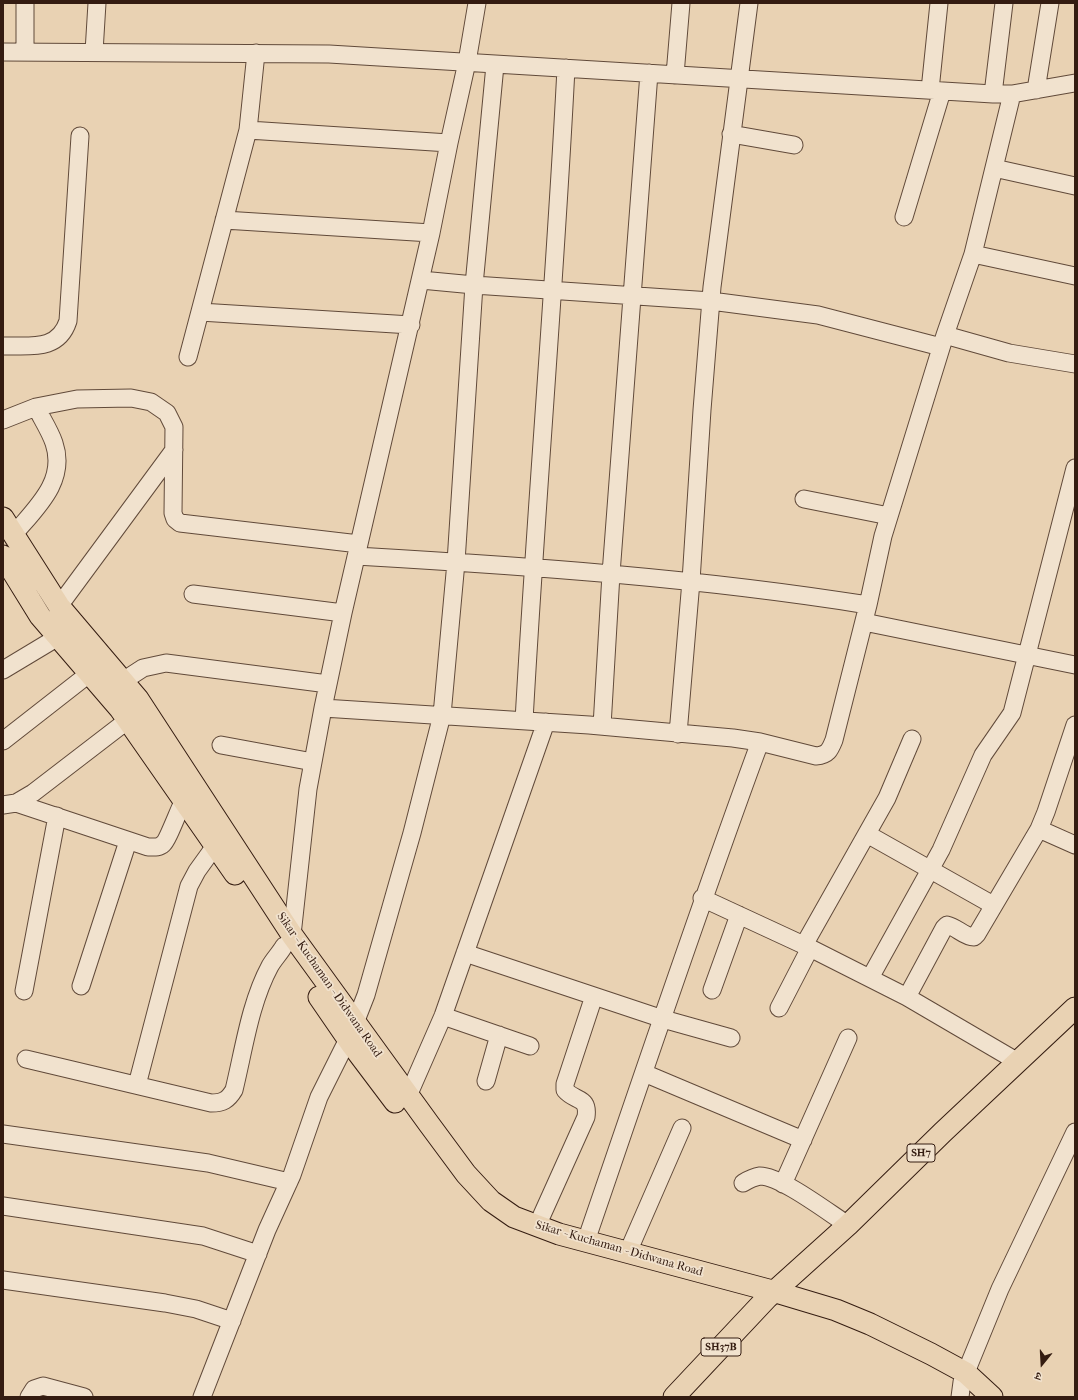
<!DOCTYPE html>
<html>
<head>
<meta charset="utf-8">
<style>
  body { margin:0 }
  #map { position:relative; width:1078px; height:1400px; overflow:hidden; background:#e9d2b3; font-family:"IM FELL French Canon","Noto Serif Devanagari",serif }
  canvas { display:block }
  .frame { position:absolute; inset:0; border:4px solid #341c11; pointer-events:none }
  .north { position:absolute; left:1022px; top:1344px; width:40px; height:40px; -webkit-text-stroke:3px #f1e2ce; paint-order:stroke; rotate:198deg; font-size:11px; font-weight:700; line-height:16px; text-align:center; color:#341c11 }
  .north::after { content:''; display:block; margin:auto; width:14px; height:18px; background:#341c11; clip-path:polygon(50% 0,100% 100%,50% 72%,0 100%) }
</style>
</head>
<body>
<div id="map">
<canvas width="1078" height="1400"></canvas>
<div class="frame"></div>
<div class="north">उ</div>
</div>
<script>
const g = document.querySelector('canvas').getContext('2d');
g.lineJoin = 'round';
function stroke(path, color, width, dash) { g.strokeStyle = color; g.lineWidth = width; g.lineCap = dash ? 'butt' : 'round'; g.setLineDash(dash || []); g.stroke(path); }
function write(font, color, halo, rows, align = 'center') {
  g.font = font + ' "IM FELL French Canon",serif'; g.lineWidth = 3.5; g.setLineDash([]); g.textBaseline = 'middle'; g.strokeStyle = halo; g.fillStyle = color; for (const [text, x, y, turn = 0] of rows) {
    g.save(); g.translate(x, y); g.rotate((+turn || 0) * Math.PI / 180); g.textAlign = isNaN(turn) ? turn : align; if (halo) g.strokeText(text, 0, 0); g.fillText(text, 0, 0); g.restore();
  }
}
const minor = new Path2D(`
  M3,52L329,54L993,94H1012L1075,83
  M25,52V3
  M94,52L97,3
  M675,75L681,3
  M930,90L939,3
  M1036,90L1050,3
  M993,94L1004,3
  M248,130L449,143
  M731,134L794,145
  M994,168L1075,186
  M904,217L942,91
  M224,220L431,233
  M973,254L1075,276
  M421,280L474,285L711,301L818,315L941,347
  M200,312L411,325
  M945,335L1009,353L1075,364
  M3,346C29,345 58,352 68,321L80,136
  M188,357L248,130L256,53
  M3,420L36,407L77,399L131,398L151,402L167,413L174,427L173,513L175,519L180,523L359,544
  M804,499L889,516
  M14,534C36,508 67,481 54,443C50,431 42,419 36,407
  M356,556C528,566 699,578 868,605
  M193,594L343,613
  M59,606L174,450
  M864,622L1075,665
  M3,670L58,637
  M123,681L143,668L166,663L328,684
  M323,708L589,725L733,738L760,742L816,756C828,755 830,750 834,740L868,605L883,536L945,335L973,254L1012,94
  M524,721C536,503 555,286 566,68
  M602,726L611,574L649,73
  M678,734L691,581L702,410L712,287L749,3
  M3,741L90,673
  M221,745L313,762
  M16,803L148,847C153,847 159,848 163,844C168,840 179,809 184,800
  M3,805L16,803L33,793L128,720
  M1039,829L1075,845
  M867,834L993,905
  M702,898L810,948L907,997L1018,1062
  M292,935L308,789L323,708L343,613L431,233L449,143L467,62L477,3
  M804,945L887,798L912,739
  M465,953L663,1019L731,1038
  M870,978L941,850L983,755L1012,713L1075,468
  M81,986L128,841
  M712,990L739,915
  M24,991L57,816
  M907,997L944,928L947,925C957,927 964,937 974,937L977,934L1039,829L1046,812L1075,725
  M779,1008L810,948
  M443,1016L530,1046
  M355,1023L366,995L412,833L442,715L456,562L474,285L495,65
  M26,1059L211,1103C223,1103 228,1100 234,1090C244,1049 250,1003 270,966C274,959 280,953 284,946
  M644,1073L803,1140
  M486,1081L499,1035
  M137,1085L189,886L197,871L215,846
  M408,1096L443,1016L546,722
  M3,1134L208,1163L289,1182
  M743,1183C748,1180 753,1177 760,1176C781,1176 829,1213 848,1225
  M783,1184L848,1038
  M3,1206L203,1236L258,1254
  M537,1226L586,1117C589,1096 575,1102 565,1090V1084L594,996
  M586,1241C643,1075 699,907 760,742
  M628,1252L682,1128
  M3,1280L165,1303L196,1309L232,1321
  M29,1397L34,1389L43,1386L84,1397
  M202,1397L267,1230L292,1175L319,1097L348,1039
  M960,1397L962,1382L1000,1289L1075,1132`);
const major = new Path2D(`
  M3,518L59,606L138,699L292,935L429,1124L466,1174L491,1201L514,1217L559,1234L776,1292L836,1310L870,1324L931,1354L966,1373L992,1397
  M3,556L40,616L120,709L235,874
  M319,997L352,1045L395,1102
  M674,1397L767,1298L848,1225L943,1132L1075,1008`);
const shields = [
  [921,1153,28],
  [721,1347,40]
];
const shieldNames = [
  ["SH7",921,1153],
  ["SH37B",721,1347]
];
const streetNames = [
  ["Sikar - Kuchaman - Didwana Road",329,985,55],
  ["Sikar - Kuchaman - Didwana Road",619,1249,16]
];
stroke(minor, '#614a3a', 19);
stroke(major, '#341c11', 23);
stroke(minor, '#f1e2ce', 17);
stroke(major, '#e9d2b3', 21);
for (const [x, y, w] of shields) { const box = new Path2D(); box.roundRect(x - w / 2, y - 9, w, 18, 3); g.fillStyle = '#f1e2ce'; g.fill(box); stroke(box, '#341c11', 1); }
write('bold 11px', '#341c11', null, shieldNames);
write('12px', '#341c11', '#f1e2ce', streetNames);
</script>
</body>
</html>
